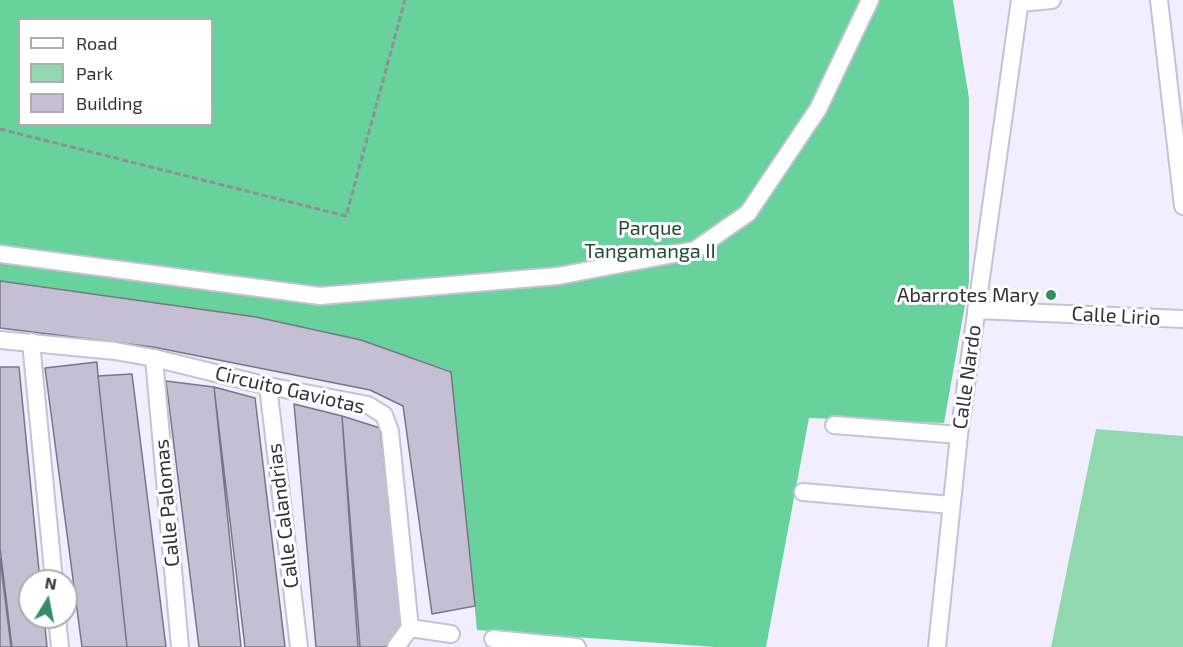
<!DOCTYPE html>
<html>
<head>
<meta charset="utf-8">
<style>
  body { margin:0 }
  #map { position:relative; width:1183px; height:647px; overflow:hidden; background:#f2eeff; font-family:"Exo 2",sans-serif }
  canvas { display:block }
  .legend { position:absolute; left:18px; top:18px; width:195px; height:108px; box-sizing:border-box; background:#fff; border:2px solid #aeadb0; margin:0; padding:8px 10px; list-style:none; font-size:18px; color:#343139 }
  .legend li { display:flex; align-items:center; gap:12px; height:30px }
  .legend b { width:30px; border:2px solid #aeadb0 }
  .north { position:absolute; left:18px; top:569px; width:60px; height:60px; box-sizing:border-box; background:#fff; border:2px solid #aeadb0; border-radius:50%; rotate:10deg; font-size:16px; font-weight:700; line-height:24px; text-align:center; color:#343139 }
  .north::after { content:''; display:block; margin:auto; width:21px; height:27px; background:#358d63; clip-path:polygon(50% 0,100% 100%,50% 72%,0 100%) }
</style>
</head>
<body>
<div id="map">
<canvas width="1183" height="647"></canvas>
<ul class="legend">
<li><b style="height:8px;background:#fff"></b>Road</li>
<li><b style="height:16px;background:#91d7b0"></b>Park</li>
<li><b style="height:16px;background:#c5bfd3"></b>Building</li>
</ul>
<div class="north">N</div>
</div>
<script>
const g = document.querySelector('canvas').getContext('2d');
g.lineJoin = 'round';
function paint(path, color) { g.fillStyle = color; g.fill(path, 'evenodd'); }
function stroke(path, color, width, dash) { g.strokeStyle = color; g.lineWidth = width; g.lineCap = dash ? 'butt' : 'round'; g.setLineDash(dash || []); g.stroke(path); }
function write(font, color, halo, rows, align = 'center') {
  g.font = font + ' "Exo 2",sans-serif'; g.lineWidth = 6; g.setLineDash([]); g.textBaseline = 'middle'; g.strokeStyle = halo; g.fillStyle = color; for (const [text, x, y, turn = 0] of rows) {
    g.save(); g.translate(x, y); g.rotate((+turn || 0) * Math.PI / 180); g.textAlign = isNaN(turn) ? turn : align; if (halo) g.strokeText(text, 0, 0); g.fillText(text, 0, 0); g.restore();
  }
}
const green = new Path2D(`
  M1096,429L1183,436V647H1051Z`);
const forest = new Path2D(`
  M0,0H953L969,98V282L944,423L809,418L766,647H715L477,630L451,371L361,340L256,317L0,281ZM20,20H212V124H20Z`);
const building = new Path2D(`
  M0,281L256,317L361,340L451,372L475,606L432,614L403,406L370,390L153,347L0,328Z
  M97,362L98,376L127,647H82L45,368Z
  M0,367H19L40,581H30V617H44L47,647H12L0,548Z
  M132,374L166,647H127L98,376Z
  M166,381L214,387L241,647H199Z
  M214,387L255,398L285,647H245Z
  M294,404L342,416L360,647H316Z
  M342,416L380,428L404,629L385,647H358Z
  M0,558L11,647H0Z`);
const path = new Path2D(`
  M0,129L346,216L405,0`);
const street = new Path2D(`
  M1159,0L1183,206
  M1020,3L1052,0
  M0,254L320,296L558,276L695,250L748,213L818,109L870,0
  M976,310L1183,319
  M0,340L115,351L154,358L268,386L368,405L384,415L390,431L410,628L396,647
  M31,342L54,581
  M154,358L180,647
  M268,386L299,647
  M834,425L959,435
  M803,492L951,505
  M57,617L60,647
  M410,628L451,634
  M493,639L577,647
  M937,647L959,435L1020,0`);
const markers = [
  [1051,295,6,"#358d63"]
];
const parkNames = [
  ["Parque",650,228],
  ["Tangamanga II",650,251]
];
const poiNames = [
  ["Abarrotes Mary",1039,295]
];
const streetNames = [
  ["Calle Lirio",1116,316,3],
  ["Calle Nardo",967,377,-82],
  ["Circuito Gaviotas",290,390,13],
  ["Calle Palomas",167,503,-95],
  ["Calle Calandrias",283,516,-97]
];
paint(green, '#91d7b0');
paint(forest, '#67d29b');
paint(building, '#c5bfd3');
stroke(building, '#797487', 1.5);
stroke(street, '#c6c1d5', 20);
stroke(path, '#918d9a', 3, [6, 3]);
stroke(street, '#fff', 16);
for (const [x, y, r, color] of markers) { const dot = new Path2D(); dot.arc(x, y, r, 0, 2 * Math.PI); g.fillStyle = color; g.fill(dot); stroke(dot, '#fff', 2); }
write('20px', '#214d36', '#fff', parkNames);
write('20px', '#343139', '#fff', poiNames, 'right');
write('20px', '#343139', '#fff', streetNames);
</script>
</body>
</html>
